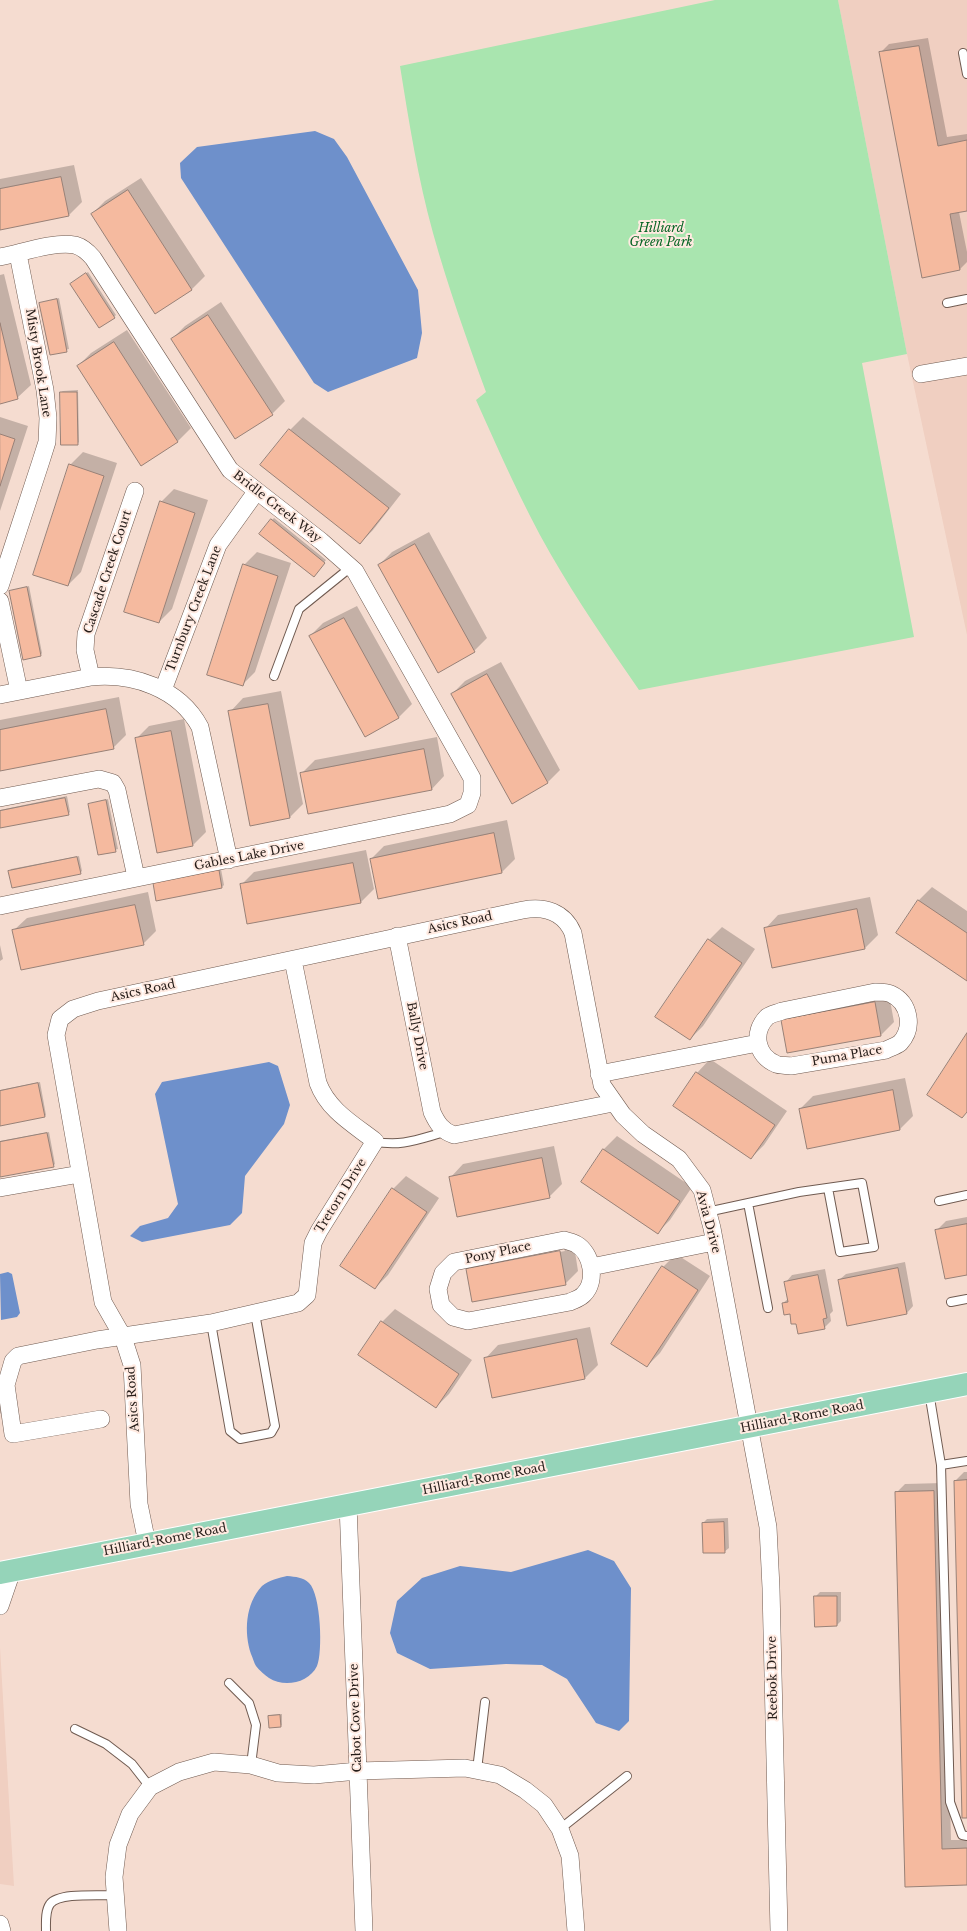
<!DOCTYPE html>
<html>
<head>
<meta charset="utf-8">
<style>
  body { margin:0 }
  canvas { display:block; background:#f5dcd0 }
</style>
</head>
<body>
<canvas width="967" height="1931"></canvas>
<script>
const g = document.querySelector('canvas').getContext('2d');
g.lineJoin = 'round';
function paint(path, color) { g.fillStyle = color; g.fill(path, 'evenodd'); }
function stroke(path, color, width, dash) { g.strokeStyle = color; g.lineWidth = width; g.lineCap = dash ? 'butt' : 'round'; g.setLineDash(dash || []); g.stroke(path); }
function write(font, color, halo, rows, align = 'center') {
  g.font = font + ' "Libre Baskerville",serif'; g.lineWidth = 4; g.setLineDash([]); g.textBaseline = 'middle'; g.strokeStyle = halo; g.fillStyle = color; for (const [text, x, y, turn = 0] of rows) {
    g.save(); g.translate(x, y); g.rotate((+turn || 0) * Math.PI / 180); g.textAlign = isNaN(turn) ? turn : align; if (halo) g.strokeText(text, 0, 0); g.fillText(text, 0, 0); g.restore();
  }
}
const built = new Path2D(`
  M838,0H967V635L907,354Z
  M0,1647L14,1886L0,1884Z`);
const green = new Path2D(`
  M715,0H838L907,354L862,363L914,637L639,690C608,645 577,600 550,553C522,504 499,451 476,400L486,392C467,340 448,287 433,233C418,179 409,122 400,66Z`);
const water = new Path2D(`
  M315,131L334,139L347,157L418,290L422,333L417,358L328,392L314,383L181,178L180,163L197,147Z
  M269,1062L278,1066L290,1105L284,1124L245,1176L242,1213L230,1225L142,1242L130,1236L140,1226L168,1218L178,1204L155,1094L162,1082Z
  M8,1272L12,1274L20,1313L17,1317L1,1320L0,1274Z
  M588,1550L614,1561L631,1588L629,1721L619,1731L596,1723L567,1679L542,1665L506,1664L430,1669L397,1653L390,1633L397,1601L422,1578L460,1566L511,1572Z
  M287,1576C296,1577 303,1577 309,1583C321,1594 323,1653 317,1666C309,1683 284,1688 269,1678C265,1675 259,1670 256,1666C254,1663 253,1658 251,1654C244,1633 245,1604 262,1586C269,1580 279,1578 287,1576Z`);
const shadow = new Path2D(`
  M928,38L947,137L967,134V210L959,212L967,252V262L960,269L880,53L889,44Z
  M74,165L82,202L68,216L0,229V179Z
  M141,178L205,276L192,289L156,313L92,214L105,201Z
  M88,272L116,315L114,317L73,282Z
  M4,274L31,385L17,398L0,403V275Z
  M59,298L69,349L51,354L40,303Z
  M221,302L285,401L272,414L172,339L185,326Z
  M127,330L191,428L178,441L142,465L78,366L91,353Z
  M78,390L79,442L77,444L61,392L63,391Z
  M0,417L28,426L0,511Z
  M303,417L401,494L373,530L360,543L290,430Z
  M83,452L117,463L81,572L68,585L70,465Z
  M174,489L208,500L172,609L159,622L161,502Z
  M274,518L326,560L315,574L272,520Z
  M429,532L487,638L474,651L379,565L392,552Z
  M257,552L291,563L255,672L242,685L244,565Z
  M29,586L42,653L41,655L10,591Z
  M357,606L412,704L399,717L365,736L310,636L323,623Z
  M501,662L560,770L547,783L452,694L465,681Z
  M281,691L303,804L290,817L251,824L230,712L243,698Z
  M119,697L126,735L113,748L0,770V720Z
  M184,719L206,832L193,845L158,851L136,739L149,726Z
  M437,737L444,776L431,790L302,773L315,760Z
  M67,796L70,812L68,814L0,824V810Z
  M108,799L118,849L99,854L90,804Z
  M507,820L515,859L502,872L379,898L371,859L384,846Z
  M366,850L374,889L361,902L241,885L254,872Z
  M79,856L82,871L80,873L10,871L11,869Z
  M221,869L224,885L222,887L157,900L156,882Z
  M932,887L967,911V980L897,933L919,900Z
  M148,892L156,931L143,944L13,931L27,918Z
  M870,897L878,935L865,948L765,929L778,915Z
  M722,927L755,949L703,1026L690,1039L709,940Z
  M0,945L3,959L0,961Z
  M888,989L894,1022L881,1035L782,1020L795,1007Z
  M710,1059L787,1111L764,1145L751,1158L675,1106L697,1073Z
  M905,1078L913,1116L900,1129L808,1148L800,1109L813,1096Z
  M40,1082L46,1115L44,1117L0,1125V1090Z
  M49,1132L55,1164L53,1166L0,1176V1141Z
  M617,1136L692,1187L670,1220L657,1233L582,1182L604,1149Z
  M554,1146L562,1184L549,1197L450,1178L463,1164Z
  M406,1176L439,1198L388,1275L375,1288L393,1189Z
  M967,1217V1274L937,1230L946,1221Z
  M573,1239L578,1271L565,1284L467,1269L480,1256ZM564,1249L565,1251L480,1267V1265Z
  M676,1254L710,1276L660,1353L647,1366L663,1267Z
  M905,1262L913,1306L907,1313L839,1280L846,1274Z
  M825,1269L833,1311L830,1314L831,1321L824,1328L797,1322L783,1303L789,1298L786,1282L792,1275Z
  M395,1309L472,1360L449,1394L436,1407L382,1322Z
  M590,1327L598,1365L585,1378L485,1359L498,1345Z
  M0,1380L8,1407L0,1414Z
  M964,1472H967V1817L955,1481Z
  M942,1483L951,1840H967V1884L906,1886L896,1493L905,1484Z
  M728,1518L729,1548L724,1552L703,1523L707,1519Z
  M820,1592H841V1621L837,1625L815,1597Z
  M282,1714V1725L280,1727L269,1717L271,1715Z`);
const building = new Path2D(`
  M919,46L938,146L967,140V211L950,214L960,270L922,278L879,52Z
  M61,177L69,216L0,230V189Z
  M128,190L192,290L155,314L91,214Z
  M86,273L115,318L99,328L70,284Z
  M57,299L67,352L50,355L39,303Z
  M208,315L273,415L235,439L171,339Z
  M0,323L18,399L0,404Z
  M114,342L178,442L141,466L77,366Z
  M60,392H77L78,445H61Z
  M289,429L389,508L360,544L260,465Z
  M0,434L15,439L0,486Z
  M69,464L104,476L68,586L33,575Z
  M160,501L195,513L159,623L124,612Z
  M271,519L325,563L314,577L259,534Z
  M415,544L475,652L438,673L378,565Z
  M243,564L278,576L243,686L207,675Z
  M27,587L41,656L23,660L9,591Z
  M344,618L399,718L365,737L309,636Z
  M487,674L548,783L512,804L451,694Z
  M268,704L290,818L250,826L228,711Z
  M106,709L114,749L0,771V730Z
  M171,731L193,846L157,853L135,738Z
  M424,749L432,790L308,814L300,773Z
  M65,798L69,815L0,828V811Z
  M106,800L116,852L98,855L88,804Z
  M494,833L502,873L378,899L370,859Z
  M77,857L81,874L12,888L8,871Z
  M353,863L361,903L247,924L240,884Z
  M219,870L222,888L156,901L153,883Z
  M918,900L967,933V981L896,933Z
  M135,905L144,945L21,970L12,930Z
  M857,909L865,949L772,968L764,928Z
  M708,939L742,963L690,1040L655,1017Z
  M875,1002L881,1036L787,1053L781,1020Z
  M967,1033V1112L962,1118L927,1095Z
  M696,1072L775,1125L751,1159L673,1106Z
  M38,1083L45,1117L0,1126V1091Z
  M893,1090L900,1130L807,1149L799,1109Z
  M47,1133L54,1167L0,1177V1142Z
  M603,1149L680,1201L658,1234L581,1182Z
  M542,1158L550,1198L457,1217L449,1177Z
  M392,1188L427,1212L375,1289L340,1266Z
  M967,1224V1275L945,1279L935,1230Z
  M560,1251L566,1285L472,1302L466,1269Z
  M662,1266L698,1290L647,1367L611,1344Z
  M898,1268L907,1314L847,1326L838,1280Z
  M818,1275L827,1318L823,1319L825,1329L798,1334L796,1324H791L790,1314L784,1315L782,1303L788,1302L784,1282Z
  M381,1321L459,1374L436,1408L358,1355Z
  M577,1339L585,1379L492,1398L484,1358Z
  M967,1480V1818H962L954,1481Z
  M934,1491L942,1849L967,1848V1885L905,1887L895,1492Z
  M724,1522L725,1553H703L702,1523Z
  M814,1596H837V1626L815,1627Z
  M280,1715L281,1727L269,1728L268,1716Z`);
const lane = new Path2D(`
  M963,53L967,74
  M947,303L967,299
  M274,676L299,609L351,567
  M375,1141C399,1148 422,1138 445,1132
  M939,1201L967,1195
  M748,1203L768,1308
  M707,1212L799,1192L862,1183L874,1247L840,1252L828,1188
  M951,1302L967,1299
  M211,1323L230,1431L240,1439L271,1433L275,1426L255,1313
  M929,1392L941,1465L950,1802L962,1835L967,1836
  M941,1465L967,1461
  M229,1683L249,1703L256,1725L251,1765
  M75,1729L106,1744L132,1764L150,1787
  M477,1770L485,1702
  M560,1829L627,1776
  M46,1931C46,1923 45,1911 50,1904C59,1892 101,1896 116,1895`);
const street = new Path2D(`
  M0,257C21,253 54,241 75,245C82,247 88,252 93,258L230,470L321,541L355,571L472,778V793L468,805L450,814L0,906
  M921,374L967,366
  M0,586L41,461L47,442L48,418L45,390L18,254
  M0,601L19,691
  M91,677L85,650L86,634L135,491
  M163,690L218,545L256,492
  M0,695L91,677C133,673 179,688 200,727L229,860
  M0,798L99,779L113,783L117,790L136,877
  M397,936L432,1112C437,1123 442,1131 454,1135L613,1103
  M875,992C880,992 887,992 891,994C910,1003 914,1028 900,1043C896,1046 890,1048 886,1050L791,1066C787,1065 780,1066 776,1064C756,1056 752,1032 767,1017C771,1014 777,1013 782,1011Z
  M599,1074L758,1043
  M0,1188L80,1174
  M564,1240C568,1241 572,1242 576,1244C592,1253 597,1281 584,1294C581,1298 574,1300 570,1302L468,1321L453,1317L441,1305L438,1289L443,1273L454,1262Z
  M591,1267L714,1242
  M101,1419L13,1434L6,1385L13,1361L18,1356L97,1340L211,1323L298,1303L307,1295L313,1243L319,1231L375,1141C353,1124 328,1110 318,1083L293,960
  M348,1504L364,1931
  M147,1543L139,1504L132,1365L123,1337L103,1302L56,1035L60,1019L73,1009L98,1001C240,971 381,940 523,910C545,906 564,912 573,933L602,1085L623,1115L643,1134L679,1159L702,1190L712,1228L768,1527L771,1588L779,1931
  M0,1606L12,1571
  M0,1924L2,1931
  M118,1931L114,1877L118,1845L130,1814L150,1787L179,1772L214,1762L251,1765L278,1773L314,1775L358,1771L465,1768L500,1775L525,1790L544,1805L560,1829L570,1856L576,1931`);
const primary = new Path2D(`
  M0,1573L967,1384`);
const parkNames = [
  ["Hilliard",661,229],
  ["Green Park",661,243]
];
const streetNames = [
  ["Misty Brook Lane",38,363,81],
  ["Bridle Creek Way",277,507,38],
  ["Cascade Creek Court",108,572,-72],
  ["Turnbury Creek Lane",194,609,-69],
  ["Gables Lake Drive",249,856,-11],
  ["Asics Road",460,923,-12],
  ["Asics Road",143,991,-12],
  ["Bally Drive",417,1036,79],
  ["Puma Place",847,1056,-10],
  ["Tretorn Drive",341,1196,-58],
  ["Avia Drive",708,1222,75],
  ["Pony Place",498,1253,-12],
  ["Asics Road",133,1399,-94],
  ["Hilliard-Rome Road",802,1417,-11],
  ["Hilliard-Rome Road",484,1479,-11],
  ["Hilliard-Rome Road",165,1540,-11],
  ["Reebok Drive",773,1678,-91],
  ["Cabot Cove Drive",356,1718,-92]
];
paint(built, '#f0cfc1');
paint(green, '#a9e5af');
paint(water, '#6e90cb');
paint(shadow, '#0003');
paint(building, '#f5ba9f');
stroke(building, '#988177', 1);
stroke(lane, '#705b51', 10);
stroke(street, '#705b51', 18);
stroke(primary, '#fff', 24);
stroke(lane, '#fff', 8);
stroke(street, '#fff', 17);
stroke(primary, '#95d4b9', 22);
write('italic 12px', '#056423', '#ffeae1', parkNames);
write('12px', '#261d19', '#ffeae1', streetNames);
</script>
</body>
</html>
